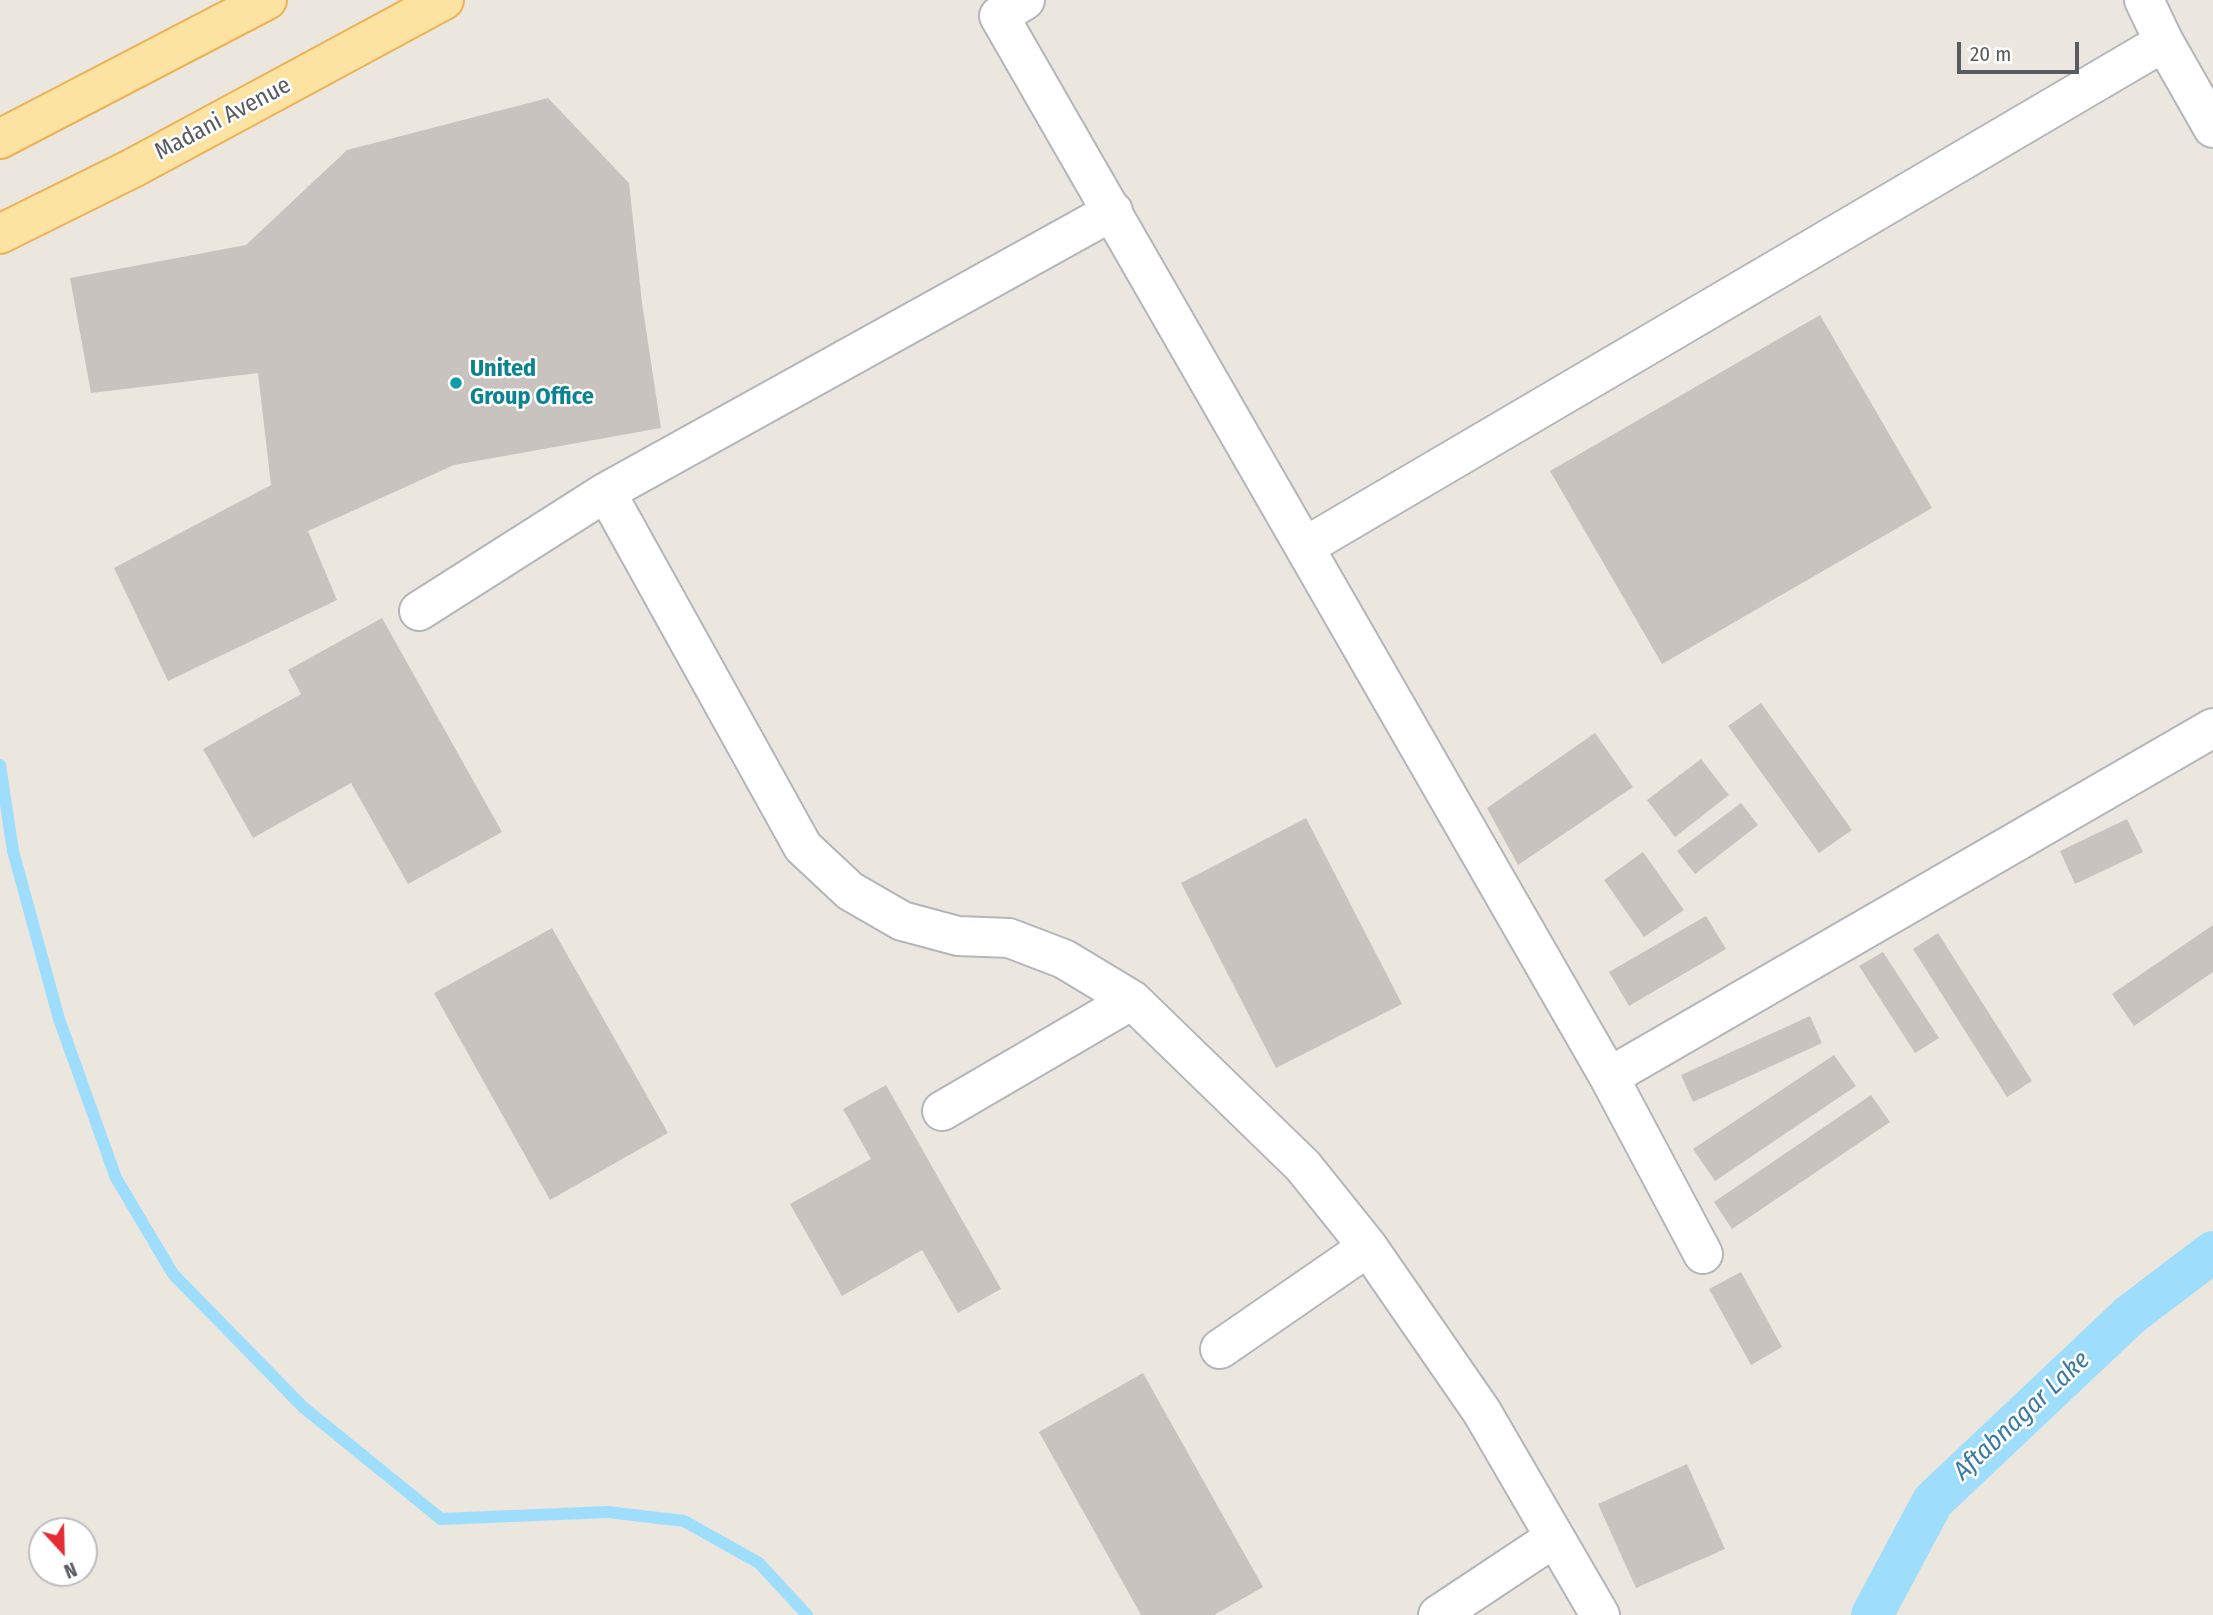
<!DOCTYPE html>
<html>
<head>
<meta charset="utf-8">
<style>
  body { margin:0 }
  #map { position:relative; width:2213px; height:1615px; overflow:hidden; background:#ebe7df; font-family:"Fira Sans Condensed",sans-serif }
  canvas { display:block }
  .north { position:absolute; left:28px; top:1517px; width:70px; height:70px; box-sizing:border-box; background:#fff; border:2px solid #bcbebf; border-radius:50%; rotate:158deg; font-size:19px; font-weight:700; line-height:28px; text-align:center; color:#585c60 }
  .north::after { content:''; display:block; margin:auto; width:24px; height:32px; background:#e42c34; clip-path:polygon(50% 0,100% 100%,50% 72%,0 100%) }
  .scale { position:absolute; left:1957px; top:42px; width:122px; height:32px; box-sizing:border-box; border:4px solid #585c60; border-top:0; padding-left:9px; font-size:21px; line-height:24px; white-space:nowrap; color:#585c60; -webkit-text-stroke:5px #fff; paint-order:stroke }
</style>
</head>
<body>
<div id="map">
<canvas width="2213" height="1615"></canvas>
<div class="north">N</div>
<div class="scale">20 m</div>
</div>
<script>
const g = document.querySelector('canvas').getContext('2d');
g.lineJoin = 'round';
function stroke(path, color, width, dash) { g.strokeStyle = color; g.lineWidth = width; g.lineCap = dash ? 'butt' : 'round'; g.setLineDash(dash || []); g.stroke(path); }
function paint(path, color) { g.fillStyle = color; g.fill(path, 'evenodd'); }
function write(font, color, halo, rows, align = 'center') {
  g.font = font + ' "Fira Sans Condensed",sans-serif'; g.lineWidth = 5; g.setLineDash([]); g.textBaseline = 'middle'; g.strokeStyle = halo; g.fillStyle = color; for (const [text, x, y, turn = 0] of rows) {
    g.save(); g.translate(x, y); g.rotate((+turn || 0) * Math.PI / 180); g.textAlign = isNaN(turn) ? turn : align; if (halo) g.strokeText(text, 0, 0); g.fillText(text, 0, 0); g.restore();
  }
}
const stream = new Path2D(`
  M0,765L13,851L59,1019L116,1178L173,1274L303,1407L441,1519L608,1512L684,1521L759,1563L807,1615`);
const canal = new Path2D(`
  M1872,1615L1933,1501L2130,1315L2213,1252`);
const building = new Path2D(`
  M548,98L629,183L642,303L661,428L454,465L308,531L337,600L168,681L114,568L271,485L258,373L91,393L70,278L246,245L347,150Z
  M1820,315L1932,508L1662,664L1550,471Z
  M382,618L502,832L408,884L351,783L253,838L203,749L301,694L288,670Z
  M1761,703L1852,830L1819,853L1728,726Z
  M1595,733L1633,787L1518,865L1487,808Z
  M1701,759L1729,795L1675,837L1647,800Z
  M1741,803L1758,825L1695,874L1677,851Z
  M1306,818L1402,1004L1276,1068L1181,883Z
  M2127,819L2143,852L2075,884L2060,851Z
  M1643,852L1684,910L1644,937L1604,880Z
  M1706,916L1726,949L1629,1006L1609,972Z
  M2213,925V972L2134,1026L2112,994Z
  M552,928L668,1133L550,1200L434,993Z
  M1938,933L2032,1081L2007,1097L1913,949Z
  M1883,952L1939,1038L1915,1053L1859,966Z
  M1810,1016L1822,1043L1693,1102L1681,1075Z
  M1834,1055L1856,1086L1715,1181L1693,1149Z
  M886,1085L1001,1289L958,1313L922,1250L842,1296L790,1204L871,1159L843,1109Z
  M1871,1095L1890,1122L1732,1229L1714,1202Z
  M1741,1272L1782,1347L1751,1365L1709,1289Z
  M1143,1373L1263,1587L1214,1615H1141L1039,1432Z
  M1687,1464L1725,1549L1636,1588L1598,1504Z`);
const minor = new Path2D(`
  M1025,0L999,16L1609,1077L1703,1254
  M2144,0L2164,42L2213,128
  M606,492L803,847L850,891L902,921L958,936L1009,938L1064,959L1132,1000L1303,1166L1368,1247L1482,1412L1600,1615
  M1306,546L2164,42
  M419,611L606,492L1113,211
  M1609,1077L2213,728
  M942,1111L1132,1000
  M1220,1349L1368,1247
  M1438,1615L1554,1538`);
const major = new Path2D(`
  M0,139L267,0
  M0,234L133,168L444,0`);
const markers = [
  [456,383,7,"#0f9aa8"]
];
const streetNames = [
  ["Madani Avenue",223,119,-28]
];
const cultureNames = [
  ["United",470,369],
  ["Group Office",470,397]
];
const waterNames = [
  ["Aftabnagar Lake",2022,1416,-43]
];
stroke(stream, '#9edefc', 12);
stroke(canal, '#9edefc', 42);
paint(building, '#c8c3be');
stroke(minor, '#b2b6ba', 42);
stroke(major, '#edb156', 42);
stroke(minor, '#fff', 38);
stroke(major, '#fde3a2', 38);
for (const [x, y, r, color] of markers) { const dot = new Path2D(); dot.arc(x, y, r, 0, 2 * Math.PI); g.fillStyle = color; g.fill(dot); stroke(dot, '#fff', 2.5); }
write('24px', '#585c60', '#fff', streetNames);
write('bold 24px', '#0d838f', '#fff', cultureNames, 'left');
write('italic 26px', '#3b7aa4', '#fff', waterNames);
</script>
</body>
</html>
